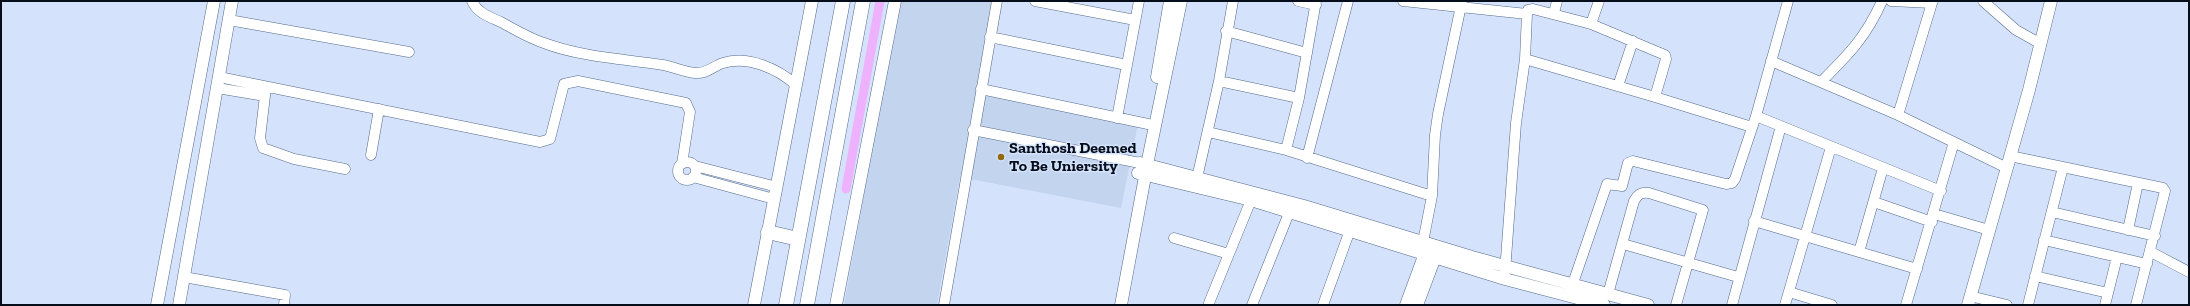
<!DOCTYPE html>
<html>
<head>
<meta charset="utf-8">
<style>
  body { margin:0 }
  #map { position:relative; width:2190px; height:306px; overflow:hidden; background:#d4e3fb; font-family:"Zilla Slab",serif }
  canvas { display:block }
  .frame { position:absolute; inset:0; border:2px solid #060d1a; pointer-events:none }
</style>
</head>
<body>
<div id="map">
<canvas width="2190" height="306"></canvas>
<div class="frame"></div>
</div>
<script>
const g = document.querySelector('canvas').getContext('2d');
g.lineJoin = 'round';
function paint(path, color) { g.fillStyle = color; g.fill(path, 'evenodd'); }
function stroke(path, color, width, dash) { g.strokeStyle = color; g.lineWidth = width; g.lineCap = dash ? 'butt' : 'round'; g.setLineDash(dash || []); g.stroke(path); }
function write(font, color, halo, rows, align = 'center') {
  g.font = font + ' "Zilla Slab",serif'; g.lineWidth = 3; g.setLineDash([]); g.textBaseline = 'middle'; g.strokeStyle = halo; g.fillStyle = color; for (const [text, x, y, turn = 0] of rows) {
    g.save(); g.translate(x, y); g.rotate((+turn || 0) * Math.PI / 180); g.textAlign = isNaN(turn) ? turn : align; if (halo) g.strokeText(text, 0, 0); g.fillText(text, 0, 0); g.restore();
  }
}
const built = new Path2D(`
  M899,1H993L976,93L1138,124L1121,208L960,177L937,305H844Z`);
const canal = new Path2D(`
  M846,189L880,1`);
const minor = new Path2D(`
  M472,1C477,13 490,17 501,22C515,30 529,38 544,43C581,57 624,59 663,65C674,67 684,72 695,73C707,74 713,66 723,63C748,55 778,69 796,85
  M1035,1L1135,20
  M1298,1L1316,5
  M1403,1L1527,14L1528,10L1533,9L1591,24L1665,55L1666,59L1655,97L1752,127
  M1891,1L1932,3L1933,1
  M1983,1L2016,30L2041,44
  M1932,3L1898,115L2007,168
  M1554,13L1557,1
  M229,20L409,52
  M1591,24L1599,1
  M1226,31L1307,53
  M990,37L1127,65
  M1525,59L1527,14
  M1771,61L1898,115
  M219,77L540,142L550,139L564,84L578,81L686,103L690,112L682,164
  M1219,81L1299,98
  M1822,81C1849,54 1866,37 1882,1
  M1618,86L1633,41
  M266,87L260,138L263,148L294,159L345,169
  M217,88L265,96
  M981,89L1148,124
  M1756,116L1941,191
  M1117,118L1139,1
  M973,130L1140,163
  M1208,132L1286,150L1432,196
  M1286,150L1299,98L1316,1
  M371,155L379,109
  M2010,156L2163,188L2165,191L2136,305
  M1307,158L1348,1
  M678 171a9 9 0 1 1 18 0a9 9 0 1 1-18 0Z
  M695,166L777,187
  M693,177L774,199
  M1197,178L1219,81L1233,1
  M1874,202L1932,222
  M2052,212L2155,236
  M1934,214L1989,230
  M1754,221L1917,269
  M2128,230L2138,183
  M1174,238L1229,254
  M2044,240L2147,264
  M1423,242L1432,196L1435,135L1438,114L1462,1
  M1623,244L1738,277
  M1859,252L1883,168
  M2151,252L2189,272
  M1505,272L1516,123L1525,59L1655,97
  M2035,276L2108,293
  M184,277L285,295L284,305
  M1570,292L1607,184L1622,186L1628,163L1633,161L1726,184L1732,183L1735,179L1756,116L1788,1
  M1789,292L1832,305
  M1608,294L1634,201C1638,194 1641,192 1649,193L1703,210L1676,305
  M1970,296L2007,305
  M1209,303L1251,200
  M944,305L997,1
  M1252,305L1289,213
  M1323,305L1350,230
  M1732,305L1781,126
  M1785,305L1831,147
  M1906,305L1954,142
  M2028,305L2063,167
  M2105,305L2117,257`);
const tertiary = new Path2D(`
  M1157,77L1170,1
  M1140,163L1304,206L1472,257L1648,305
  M1138,173L1251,200L1505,279L1604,305
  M157,305L214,1
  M179,305L232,1
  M754,305L812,1
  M836,305L895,1
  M1121,305L1149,155L1181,1
  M1406,305L1427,248
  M1417,305L1437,252
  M1968,305L2029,90L2051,1`);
const secondary = new Path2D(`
  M768,232L798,239
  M786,305L843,1
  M807,305L863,1`);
const markers = [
  [1001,157,4,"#926911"]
];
const poiNames = [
  ["Santhosh Deemed",1009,148],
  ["To Be Uniersity",1009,166]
];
paint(built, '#c3d4ef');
stroke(canal, '#eeb1fc', 9);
stroke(minor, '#556a8d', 11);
stroke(tertiary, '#556a8d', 13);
stroke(secondary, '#556a8d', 15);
stroke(minor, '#fff', 10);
stroke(tertiary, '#fff', 12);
stroke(secondary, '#fff', 14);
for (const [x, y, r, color] of markers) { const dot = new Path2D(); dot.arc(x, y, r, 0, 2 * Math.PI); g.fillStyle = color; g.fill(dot); stroke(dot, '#d4e3fb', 1.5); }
write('bold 16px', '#060d1a', '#d4e3fb', poiNames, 'left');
</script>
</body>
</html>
